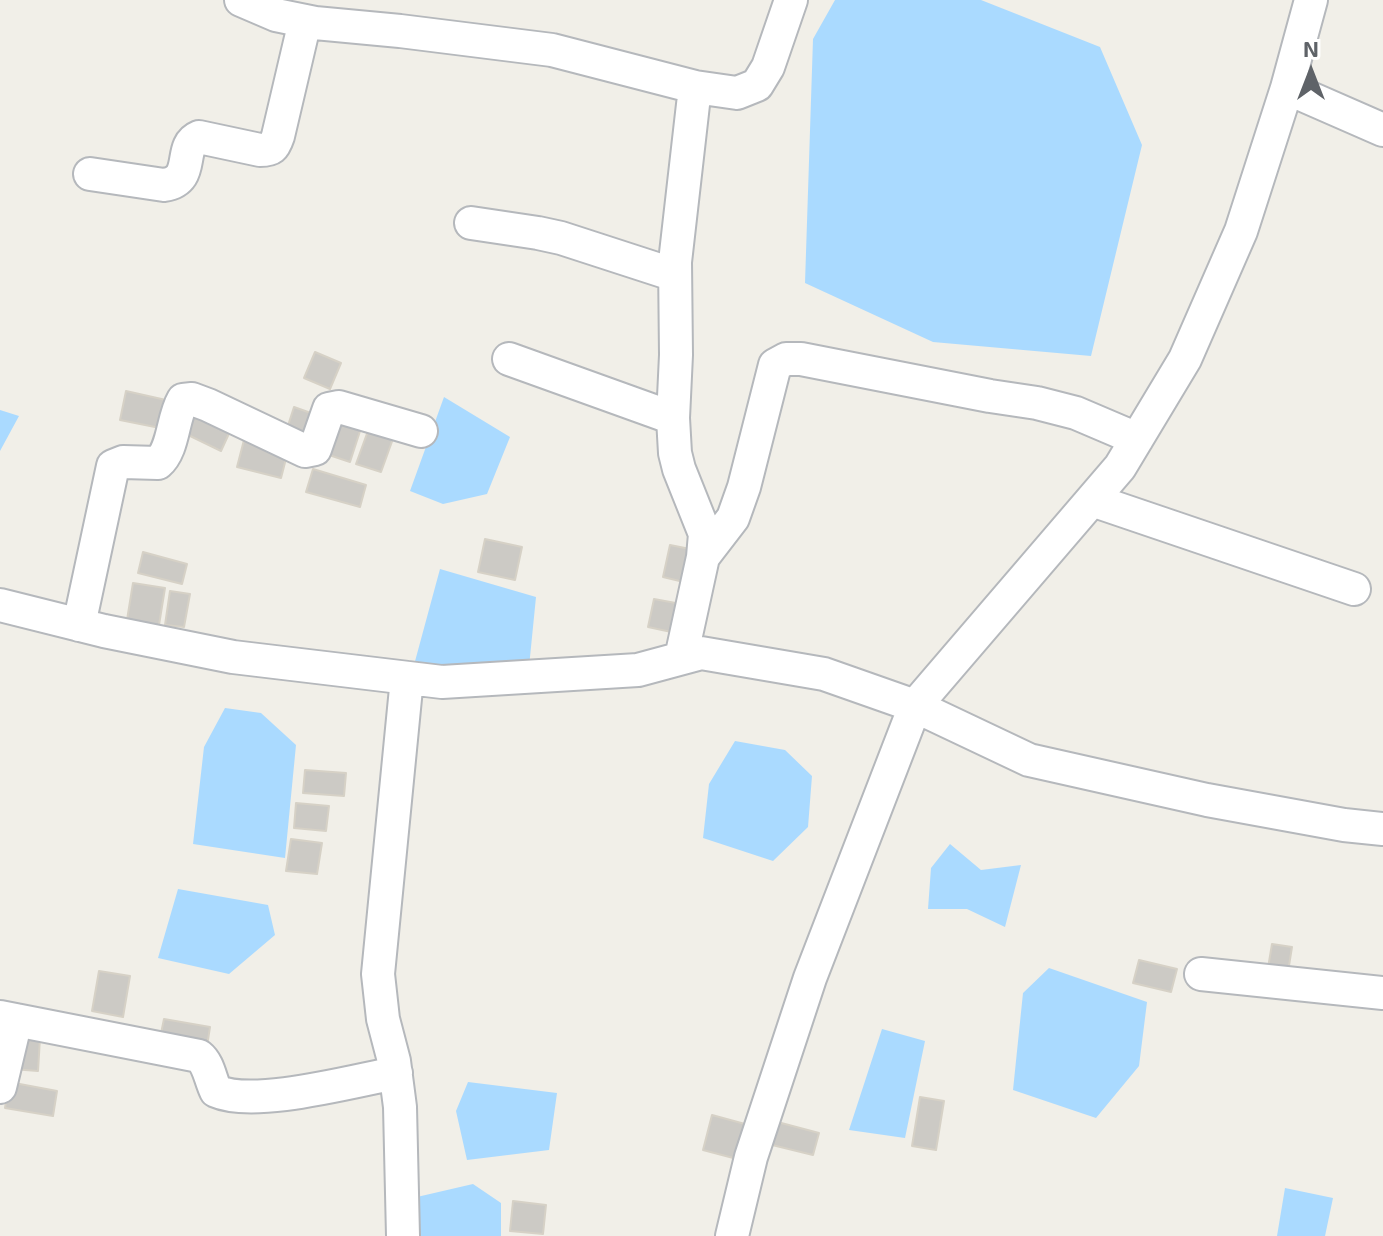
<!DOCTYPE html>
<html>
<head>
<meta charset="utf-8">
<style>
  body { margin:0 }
  #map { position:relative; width:1383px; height:1236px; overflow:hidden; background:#f1efe8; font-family:"Exo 2",sans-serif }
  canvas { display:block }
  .north { position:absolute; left:1271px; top:32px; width:80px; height:80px; -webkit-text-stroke:6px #fff; paint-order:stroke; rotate:0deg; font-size:22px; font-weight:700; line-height:32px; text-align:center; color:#5f6368 }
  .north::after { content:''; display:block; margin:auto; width:28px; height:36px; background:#5f6368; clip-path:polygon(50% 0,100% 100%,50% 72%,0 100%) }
</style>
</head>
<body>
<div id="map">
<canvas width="1383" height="1236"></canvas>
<div class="north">N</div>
</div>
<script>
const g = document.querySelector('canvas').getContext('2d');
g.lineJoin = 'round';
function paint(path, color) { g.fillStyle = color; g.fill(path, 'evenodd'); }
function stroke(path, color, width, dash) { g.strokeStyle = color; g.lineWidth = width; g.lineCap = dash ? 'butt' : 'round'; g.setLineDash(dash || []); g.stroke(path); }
const water = new Path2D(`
  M835,0H981L1100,47L1142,145L1091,356L933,342L805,283L813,39Z
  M444,397L510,437L487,494L443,504L410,491Z
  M0,410L19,416L0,451Z
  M440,569L536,597L529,667L437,674L414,665Z
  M225,708L261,713L296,745L285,858L193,844L204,747Z
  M735,741L785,750L812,776L808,827L773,861L703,838L709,784Z
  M950,844L981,870L1021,865L1005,927L967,909H928L931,868Z
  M178,889L268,905L275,935L229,974L158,958Z
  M1049,968L1147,1002L1139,1066L1096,1118L1013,1090L1023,993Z
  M882,1029L925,1041L905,1138L849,1130Z
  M468,1082L557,1093L549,1150L467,1160L456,1111Z
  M473,1184L501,1203V1236H400L404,1200Z
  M1285,1188L1333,1198L1325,1236H1277Z`);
const building = new Path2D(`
  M315,352L341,363L330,389L304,378Z
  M126,391L166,400L160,428L120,420Z
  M294,407L322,417L312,448L284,438Z
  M195,409L232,427L221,451L184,433Z
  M330,414L362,425L350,462L317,451Z
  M369,428L394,436L381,472L356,464Z
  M244,440L288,451L281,478L237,467Z
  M313,469L366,485L360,507L306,492Z
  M485,539L522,547L515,580L478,572Z
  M670,545L695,550L688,583L663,577Z
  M143,552L187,564L182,584L138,573Z
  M133,583L165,588L159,625L127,620Z
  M170,591L190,594L184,627L165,625Z
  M654,599L681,604L676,633L648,627Z
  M305,770L346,773L344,796L303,793Z
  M296,803L329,806L326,831L294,828Z
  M291,839L322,843L317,874L286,871Z
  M1272,944L1292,947L1287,978L1267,974Z
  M1139,960L1177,969L1171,992L1133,983Z
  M99,971L130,976L123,1017L92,1011Z
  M164,1019L210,1027L207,1046L160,1038Z
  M15,1036L40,1038L38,1071L12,1069Z
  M9,1082L57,1091L53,1116L5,1108Z
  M920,1097L944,1101L936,1150L912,1146Z
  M712,1115L745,1124L737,1159L703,1150Z
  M770,1120L819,1133L813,1155L764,1143Z
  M513,1201L546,1205L543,1234L510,1231Z`);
const minor = new Path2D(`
  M241,0L276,15L315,23L400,31L552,50L695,87L737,93L757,85L768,67L791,0
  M1287,88L1383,130
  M90,174L164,185C197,180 177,146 199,137L260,150C272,150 274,148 278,136L305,21
  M471,223L538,233L561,238L675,275
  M509,359L673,418
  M1092,500L1354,589
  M703,557L733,518L744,487L775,365L786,359H801L990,396L1037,403L1076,413L1137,439
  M0,605L104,631L233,657L442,682L638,670L701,653L824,674L915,706L1029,760L1207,800L1344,825L1383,829
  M79,625L113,466L123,462L158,463C174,449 172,419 183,400L192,399L208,405L305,451L315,449L329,409L339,407L421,431
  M681,658L703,557L705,534L679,469L675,453L673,418L676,355L675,262L695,87
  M1201,974L1383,993
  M0,1017L199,1056C209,1064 210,1079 216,1091C254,1108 353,1081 396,1073
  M0,1087L16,1020
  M403,1236L400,1107L394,1061L383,1019L378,974L407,678
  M732,1236L751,1157L810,978L915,706L1120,467L1185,359L1241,231L1287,88L1311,0`);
paint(water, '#aadaff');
paint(building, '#cccac5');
stroke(building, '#d6d1c6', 2);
stroke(minor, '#b5b8bc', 36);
stroke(minor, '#fff', 32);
</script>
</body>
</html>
